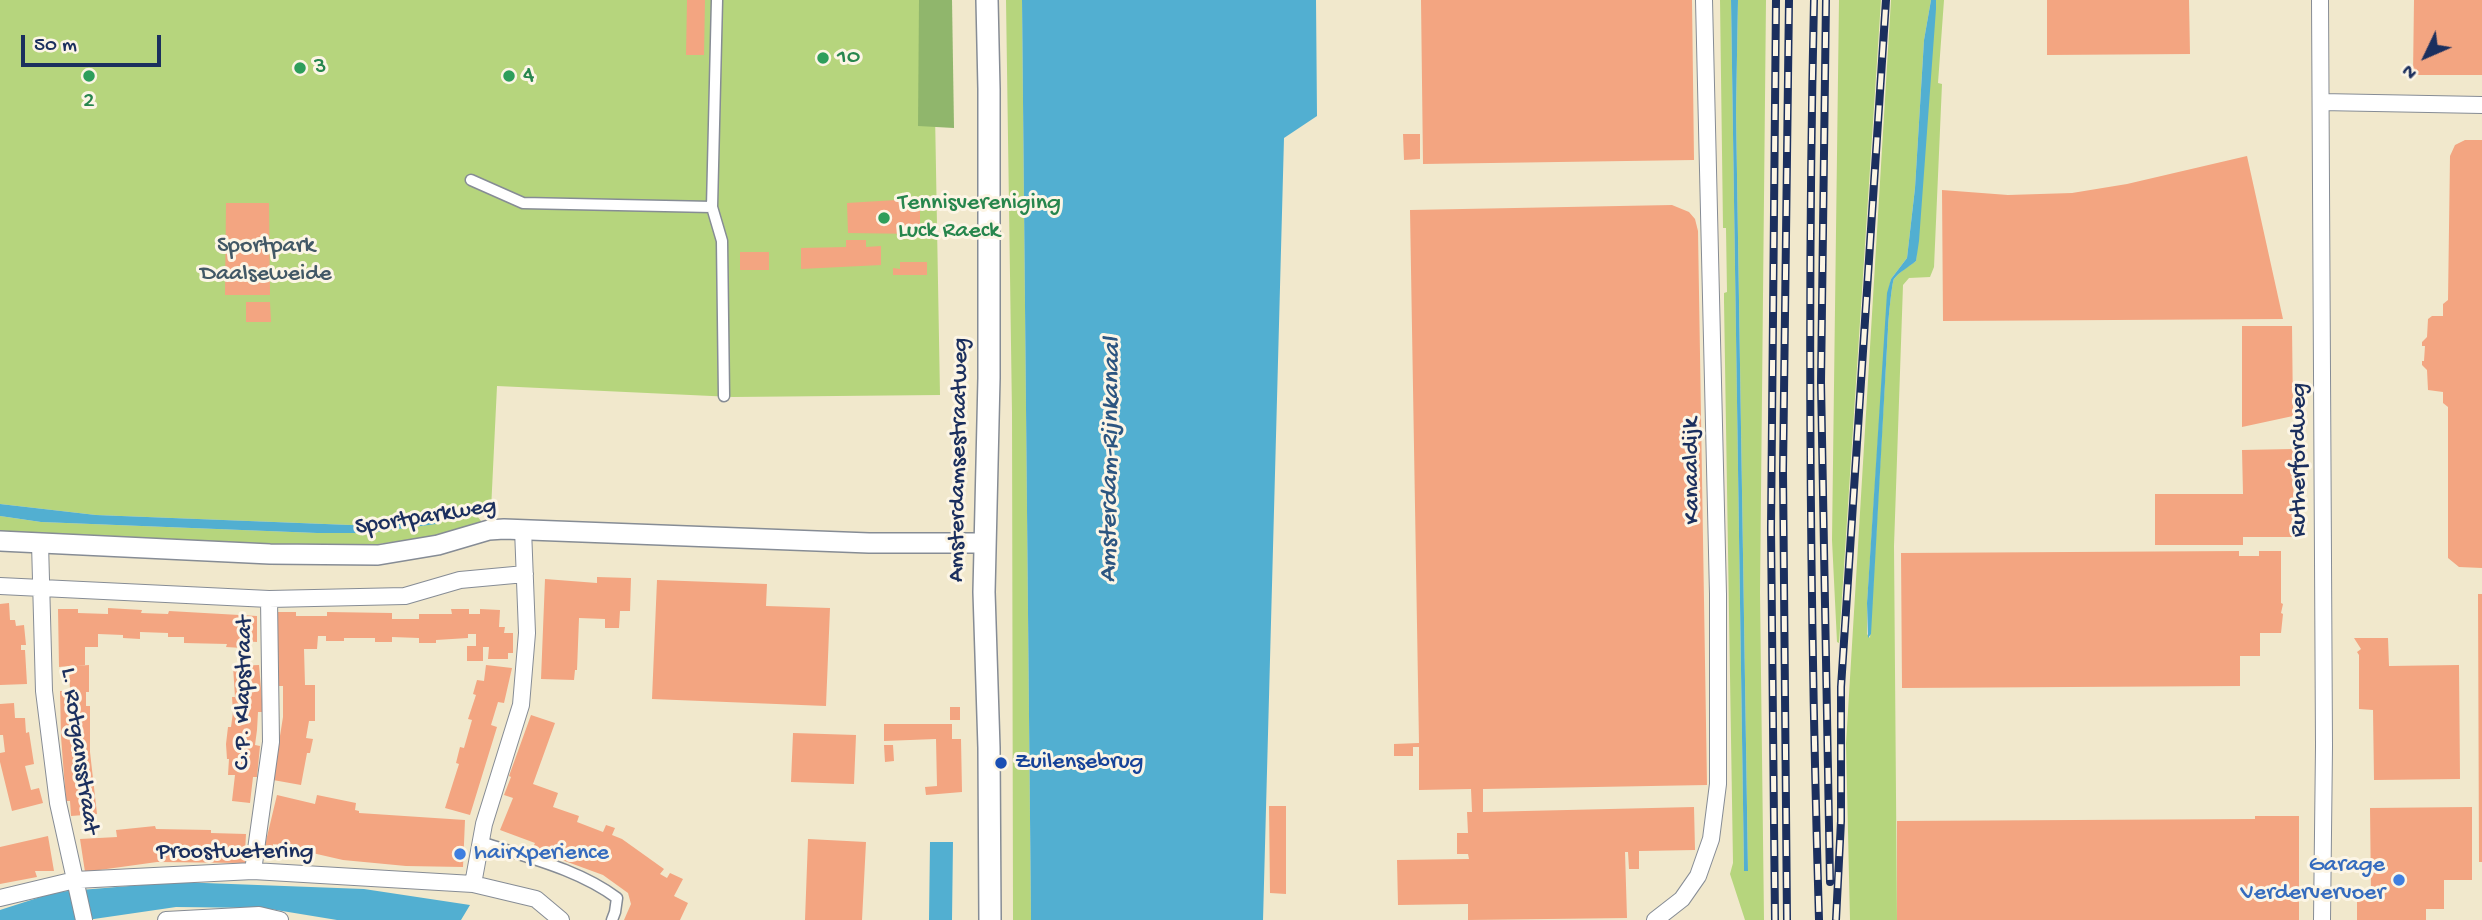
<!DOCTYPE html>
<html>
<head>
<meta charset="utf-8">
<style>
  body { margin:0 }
  #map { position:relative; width:2482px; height:920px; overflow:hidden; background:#f1e8cc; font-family:"Gochi Hand",sans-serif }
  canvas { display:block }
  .north { position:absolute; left:2391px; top:21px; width:70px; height:70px; -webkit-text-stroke:5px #fcf5e5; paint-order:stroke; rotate:226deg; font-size:19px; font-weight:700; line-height:28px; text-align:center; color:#1b2f5e }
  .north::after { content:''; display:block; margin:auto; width:24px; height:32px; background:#1b2f5e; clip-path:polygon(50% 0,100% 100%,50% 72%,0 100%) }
  .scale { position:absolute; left:21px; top:35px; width:140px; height:32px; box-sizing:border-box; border:4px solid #1b2f5e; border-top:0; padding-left:9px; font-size:21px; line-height:24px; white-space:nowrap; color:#1b2f5e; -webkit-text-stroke:5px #fcf5e5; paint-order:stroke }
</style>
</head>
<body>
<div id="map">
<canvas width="2482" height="920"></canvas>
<div class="north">N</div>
<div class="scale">50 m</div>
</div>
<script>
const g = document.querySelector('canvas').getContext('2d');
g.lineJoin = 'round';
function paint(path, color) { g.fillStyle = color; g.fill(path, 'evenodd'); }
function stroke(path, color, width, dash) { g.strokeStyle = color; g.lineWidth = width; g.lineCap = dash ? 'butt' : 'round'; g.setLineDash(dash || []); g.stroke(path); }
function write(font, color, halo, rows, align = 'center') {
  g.font = font + ' "Gochi Hand",sans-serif'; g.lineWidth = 6; g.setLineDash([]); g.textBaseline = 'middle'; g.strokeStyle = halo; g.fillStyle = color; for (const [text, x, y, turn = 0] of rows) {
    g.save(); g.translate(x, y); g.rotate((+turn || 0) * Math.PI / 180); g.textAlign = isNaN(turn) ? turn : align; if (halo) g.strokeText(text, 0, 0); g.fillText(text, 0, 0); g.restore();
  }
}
const green = new Path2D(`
  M0,0H933L940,395L733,397L497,386L491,510L474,512L485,526L421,538L364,546L251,544L0,533V516L41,522L317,533H368L435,524L438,518L436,516L376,526L96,515L0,504Z
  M1006,0H1022L1031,920H1013L1012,413Z
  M1720,0H1731L1744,871L1748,870L1736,111L1738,0H1766L1760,592L1764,920H1745L1730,874L1733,863L1724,301V293L1727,292L1726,228H1723Z
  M1839,0H1881L1839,643L1837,642L1832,540Z
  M1891,0H1931L1924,40L1915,188L1907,258L1891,279L1888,293L1867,603V634L1870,638L1888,329C1888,322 1892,281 1894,279C1899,272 1909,266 1916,261L1936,0H1944L1938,83L1942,84L1934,267L1930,277L1909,278L1903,285L1894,546L1897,920H1850L1846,744Z`);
const forest = new Path2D(`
  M919,0H952L954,128L918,126Z`);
const water = new Path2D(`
  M1022,0H1316L1317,116L1284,138L1263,920H1031Z
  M1731,0H1738L1736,111L1748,871H1744Z
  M1931,0H1936V9L1919,241L1916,261C1909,267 1899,272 1894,279C1892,281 1888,323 1888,329L1871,634L1868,638L1867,603L1887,293L1891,279L1907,258L1915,188L1924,40Z
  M0,504L96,515L376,526L436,516L438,518L436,524L368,533H317L41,522L0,516Z
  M930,842H953L952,920H929Z
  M178,882L364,889L470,905L461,920H337L264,908L176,907L87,920H0V910L56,892Z`);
const building = new Path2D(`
  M687,0H705L704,55H686Z
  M1421,0H1692L1694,160L1423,164Z
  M2047,0H2189L2190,54L2047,55Z
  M2414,0H2482V75H2413Z
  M1403,134H1420V159L1404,160Z
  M2465,140H2482V568L2459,567L2448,558V407L2443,403V392L2428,390L2427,370L2422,365V361H2424L2425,346H2422V342L2427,337L2428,319L2432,316H2443V304L2448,300L2450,156L2455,145Z
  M2247,156L2283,319L1943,321L1942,190L2008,195L2072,193L2127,184Z
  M896,200H920V234L848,233L847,203Z
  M226,203H269L270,295H225Z
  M1672,205L1689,212L1695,219L1698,231L1707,785L1483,789V812L1694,807L1695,850L1639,851V869H1629L1628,852H1625L1627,918L1468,920V904L1398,905L1397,860L1469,859L1468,854H1457V833H1468L1467,812H1472L1471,789L1419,790V747H1413V756H1394V744L1419,743L1410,210Z
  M846,240H866V247L881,246V265L801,269V248L846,247Z
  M740,252H769V270H740Z
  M900,262H927V275H893V268L900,269Z
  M246,302H270L271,322H246Z
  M2242,326H2292L2293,416L2242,427Z
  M2293,449L2294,537H2243V545H2155V494H2243L2242,450Z
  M2239,551V556H2259V551H2281V603L2283,604L2281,613L2283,614L2281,633H2260V656H2240V686L1902,688L1901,553Z
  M597,577L631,578L630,611H620L619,628H605V619L579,618L577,670H575L574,680L541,679L545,579L597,583Z
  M657,580L767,584L766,606L830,608L826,706L652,699Z
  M2478,594H2482V862H2479Z
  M9,603L10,620H15L16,626L24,625L26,645H21V650H25L27,684L0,685V604Z
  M108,608L142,610L141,613L168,614L169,611L257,616V642L242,641V648L226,647L227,644L184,643V637H168V633L140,632V639L123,638V635L98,634V647H85V665L75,666L89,665V692H86V706H90V752L97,814L71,816L70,801H66L61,737L60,691H70L69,666L59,667L58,609H78V613L108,614Z
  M451,609H469V614H480V609L500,610L499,627H505L504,633H513V653H508V659H488L489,647H483V661H467V646H476V634H468V638L436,640V643H419V638L392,637V642H375V638H344V641H326V636H318L317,649H304L305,685H315V721H309L306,738L313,739L310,753H307L301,785L273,780L283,717V686H279L277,612H296V616H327V612L392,613V619H419V614H452Z
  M2354,638H2388L2389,666L2459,665L2460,779L2374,780L2373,710L2359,709V655L2357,652L2361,649Z
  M259,665L263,712H258L257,730L255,745L260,746L257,777H253L250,803L232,801L235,775H228L229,759H227L226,744L228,727H231L233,712L232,697H235L233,666Z
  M486,665L512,668L504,703L498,702L491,725L497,727L470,815L445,808L459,764L456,763L460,747L464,748L472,720L468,719L476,695L473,694L477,680L484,681Z
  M14,703L15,718H25L26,733L29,732L34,764L25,766L31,790L39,788L43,803L12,811L0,762V753L5,752L3,735H0V704Z
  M950,707H960V720H950Z
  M531,715L555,723L533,784L558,793L553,807L579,816L577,822L603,832L606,825L615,828L612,835L622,839L664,869L660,874L667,878L670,873L683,879L674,896L688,903L680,920H624L631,904L628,893L603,875L532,849L535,843L500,830L513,798L504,795L511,777L509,776Z
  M884,724H952V739H961L962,792L926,795L925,787L937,786L936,739L884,741Z
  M793,733L856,735L854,784L791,782Z
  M884,745H893L894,761L885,762Z
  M277,795L315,804L317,795L356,803L355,810L359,811V813L465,820L463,867L406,866L343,860L273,844V847L265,845Z
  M1269,806H1286V894L1270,893Z
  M2472,807V880H2444V909H2426V920H2357V894H2371L2370,808Z
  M2255,816H2299V920H1897V821L2255,819Z
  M155,826L156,829L211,830V833L246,834L245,852H248V859H245V863L157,862L85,872L80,839L117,837L116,830Z
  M48,836L54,871H35L37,877L0,884V847Z
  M808,839L866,842L862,920H805Z`);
const pedestrian = new Path2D(`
  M717,0L712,207L722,241L724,396
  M471,180L523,203L712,207
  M481,842C526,857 578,869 617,898L615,912L612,920`);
const minor = new Path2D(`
  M2320,0L2324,746L2322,920
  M2321,102L2482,105
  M40,543L44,691L58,803L84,920
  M0,586L269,599L405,596L460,580L525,574
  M253,871L271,742L269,599
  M473,884L484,824L521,705L527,633L523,529
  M0,898L75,880L253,871L473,884L536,899L561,920
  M166,920L259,915L280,920
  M1655,920L1682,899L1698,876L1711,839L1718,784V594L1704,0`);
const tertiary = new Path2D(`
  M0,541L270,554L378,555L438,545L489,530L504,529L869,543H985`);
const secondary = new Path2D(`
  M987,0L989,89V378L984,592L989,748L990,920`);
const rail = new Path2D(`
  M1814,0C1807,307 1810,613 1819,920
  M1826,0L1821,382L1830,882
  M1775,920L1771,528L1776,0
  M1787,920L1783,471L1789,0
  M1836,920L1841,821V687L1886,0`);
const markers = [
  [823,58,7,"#2e9e5b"],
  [300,68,7,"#2e9e5b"],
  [89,76,7,"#2e9e5b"],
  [509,76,7,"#2e9e5b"],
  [884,218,7,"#2e9e5b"],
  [1001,763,7,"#1a4fb4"],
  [460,854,7,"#3f7fe0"],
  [2399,880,7,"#3f7fe0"]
];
const leisureNames = [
  ["10",837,58],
  ["3",314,68],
  ["4",523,76],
  ["2",89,102,"center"],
  ["Tennisvereniging",898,204],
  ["Luck Raeck",898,232]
];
const parkNames = [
  ["Sportpark",266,247],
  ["Daalseweide",266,275]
];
const streetNames = [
  ["Amsterdamsestraatweg",960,460,-89],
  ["Rutherfordweg",2300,460,-90],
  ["Kanaaldijk",1693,471,-91],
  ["Sportparkweg",426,518,-9],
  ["C.P. Klapstraat",245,693,-89],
  ["L. Rotgansstraat",78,751,82],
  ["Proostwetering",235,853]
];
const transitNames = [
  ["Zuilensebrug",1015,763]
];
const shopNames = [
  ["hairXperience",474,854],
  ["Garage",2385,866,"right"],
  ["Verdervervoer",2385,894,"right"]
];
const waterNames = [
  ["Amsterdam-Rijnkanaal",1112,460,-89]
];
paint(green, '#b6d57d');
paint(forest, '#90b66c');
paint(water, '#52afd1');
paint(building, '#f3a581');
stroke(pedestrian, '#868c95', 13);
stroke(minor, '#868c95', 18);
stroke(tertiary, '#868c95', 22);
stroke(secondary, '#868c95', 24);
stroke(pedestrian, '#fff', 10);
stroke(minor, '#fff', 16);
stroke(tertiary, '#fff', 19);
stroke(secondary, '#fff', 21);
stroke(rail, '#1b2f5e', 8);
stroke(rail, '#fcf5e5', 5, [16]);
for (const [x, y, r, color] of markers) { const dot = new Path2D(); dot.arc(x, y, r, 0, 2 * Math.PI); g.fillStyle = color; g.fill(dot); stroke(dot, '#fcf5e5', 2.5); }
write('24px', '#27864d', '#fcf5e5', leisureNames, 'left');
write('24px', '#425866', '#fcf5e5', parkNames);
write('24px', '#1b2f5e', '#fcf5e5', streetNames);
write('24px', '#164399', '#fcf5e5', transitNames, 'left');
write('24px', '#366cbe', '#fcf5e5', shopNames, 'left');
write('italic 26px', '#2c5580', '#fcf5e5', waterNames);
</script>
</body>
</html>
